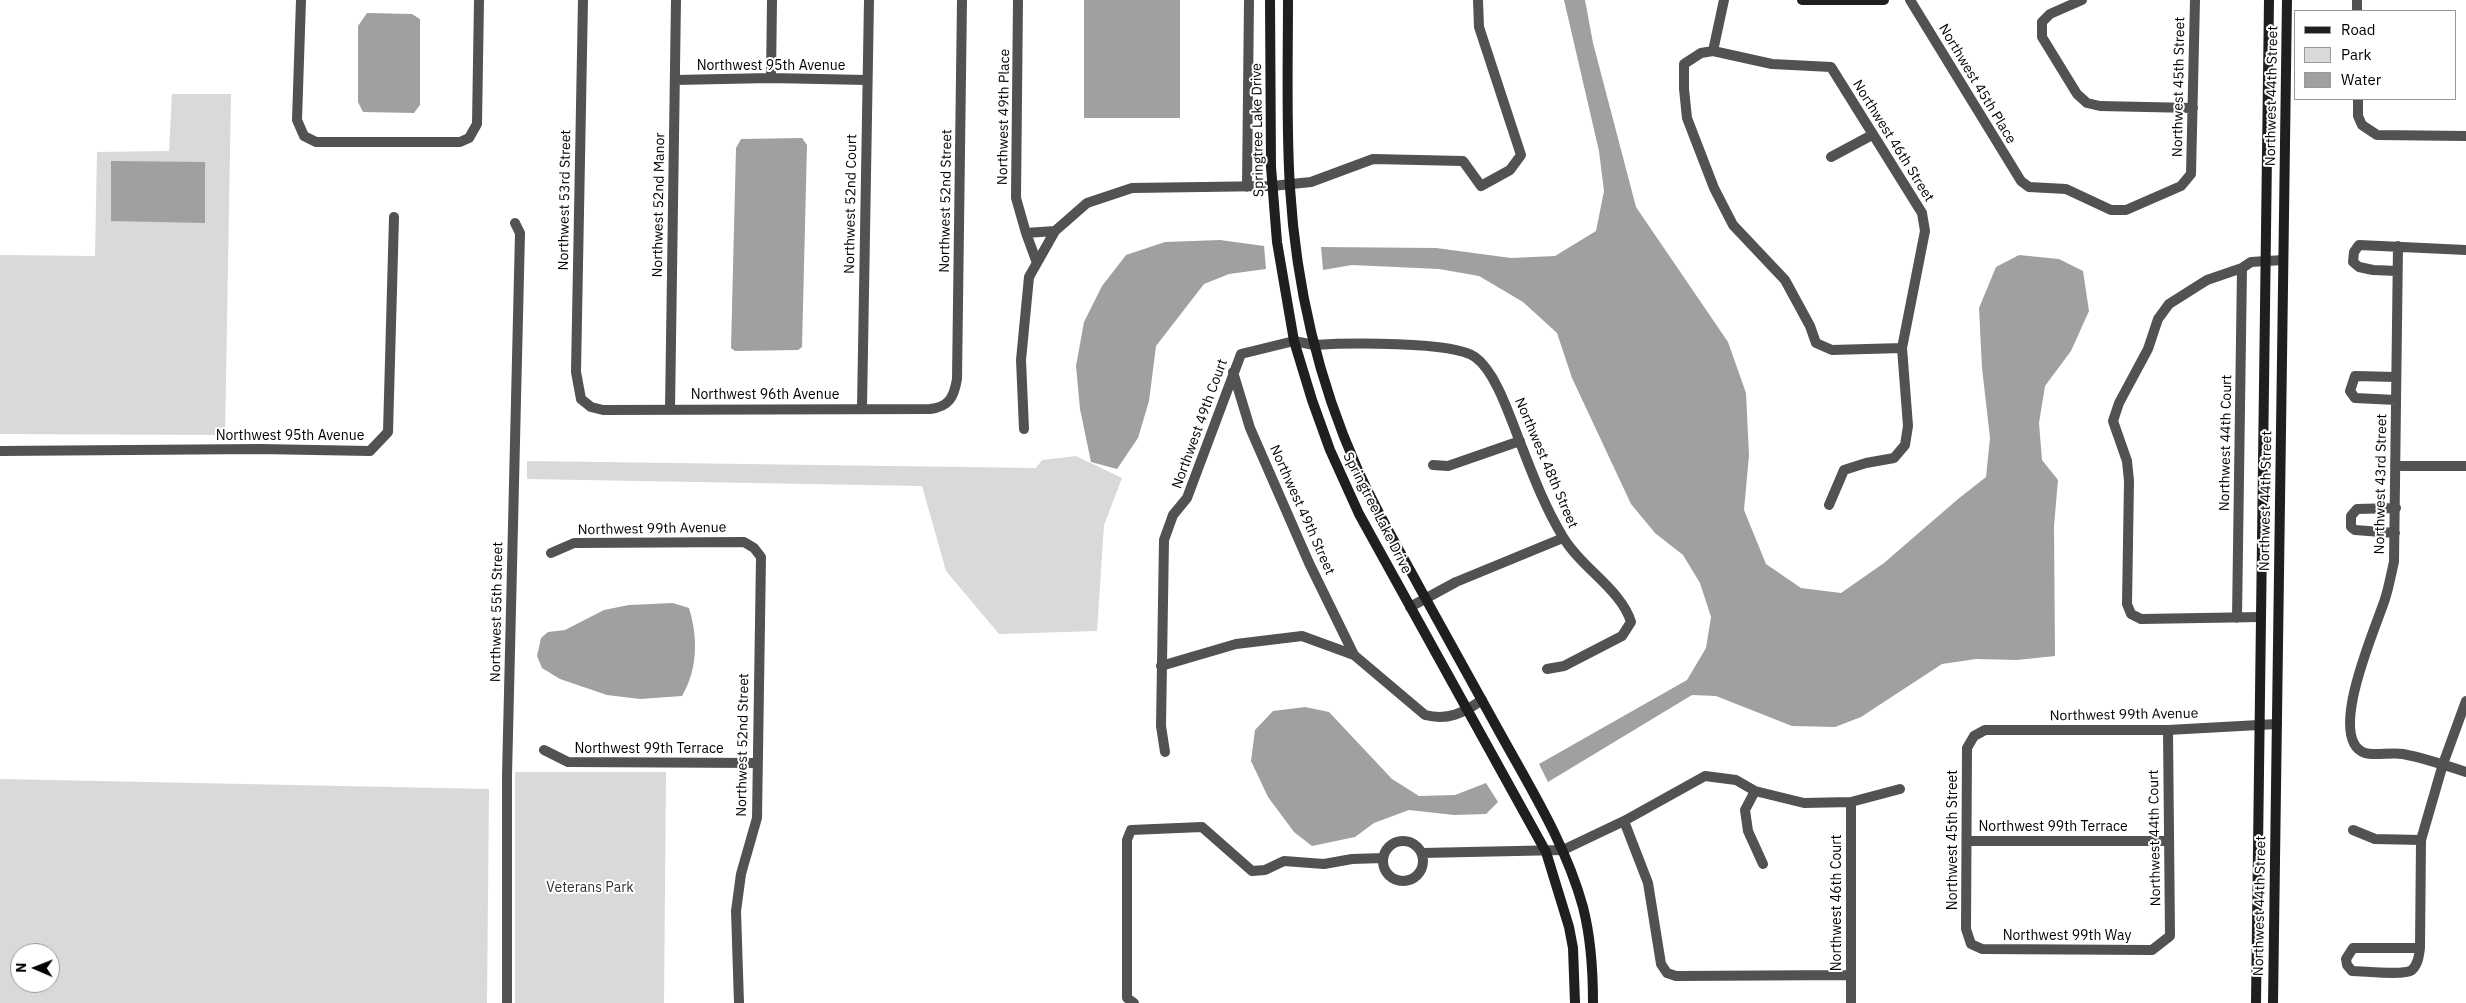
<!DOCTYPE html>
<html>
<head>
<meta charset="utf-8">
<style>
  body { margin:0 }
  #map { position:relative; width:2466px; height:1003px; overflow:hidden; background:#fff; font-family:"IBM Plex Sans",sans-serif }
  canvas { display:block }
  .legend { position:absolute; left:2294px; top:10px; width:162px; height:90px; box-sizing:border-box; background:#fff; border:1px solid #999; margin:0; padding:6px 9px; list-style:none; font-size:15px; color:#000 }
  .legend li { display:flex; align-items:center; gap:10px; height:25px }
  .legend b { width:25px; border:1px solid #999 }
  .north { position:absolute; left:10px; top:943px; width:50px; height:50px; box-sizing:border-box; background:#fff; border:1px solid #999; border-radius:50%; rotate:271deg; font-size:14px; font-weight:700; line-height:20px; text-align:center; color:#000 }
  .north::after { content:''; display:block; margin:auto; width:18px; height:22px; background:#000; clip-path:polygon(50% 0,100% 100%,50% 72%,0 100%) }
</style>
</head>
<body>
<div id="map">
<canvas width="2466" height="1003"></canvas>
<ul class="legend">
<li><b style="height:6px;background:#1f1f1f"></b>Road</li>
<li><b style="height:14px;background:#d9d9d9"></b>Park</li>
<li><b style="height:14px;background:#a0a0a0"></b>Water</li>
</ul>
<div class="north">N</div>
</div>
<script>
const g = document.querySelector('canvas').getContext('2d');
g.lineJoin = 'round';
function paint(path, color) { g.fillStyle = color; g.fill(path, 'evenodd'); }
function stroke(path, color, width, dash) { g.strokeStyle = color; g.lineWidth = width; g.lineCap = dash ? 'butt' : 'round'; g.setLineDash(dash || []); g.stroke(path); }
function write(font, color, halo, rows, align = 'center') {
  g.font = font + ' "IBM Plex Sans",sans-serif'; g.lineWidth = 4; g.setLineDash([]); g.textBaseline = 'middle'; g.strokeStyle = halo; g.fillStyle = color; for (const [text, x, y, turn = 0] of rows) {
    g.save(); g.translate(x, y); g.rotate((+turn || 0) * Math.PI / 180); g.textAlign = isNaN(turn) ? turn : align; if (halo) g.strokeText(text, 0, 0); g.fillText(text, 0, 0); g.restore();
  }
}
const green = new Path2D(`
  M172,94H231L225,435L0,434V255L95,256L97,152L169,151Z
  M1076,456L1122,478L1104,525L1097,631L999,634L946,571L922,486L527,479V461L1036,468L1042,460Z
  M515,772H666L664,1003H515Z
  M0,779L489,789L487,1003H0ZM20,953H50V983H20Z`);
const water = new Path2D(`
  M1084,0H1180V118H1084Z
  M1564,0H1585L1593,43L1636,207L1728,342L1746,393L1749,455L1744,510L1766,564L1801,588L1841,593L1884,563L1958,499L1986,477L1990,438L1982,368L1979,308L1996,267L2019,255L2059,259L2083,271L2089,311L2071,351L2045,386L2039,423L2042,460L2058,480L2054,526L2055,656L2017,660L1976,659L1942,664L1861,717L1835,727L1792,726L1716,696L1692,695L1548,782L1539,764L1687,680L1706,648L1711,617L1700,583L1683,555L1655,533L1631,504L1572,378L1557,333L1523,302L1479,276L1439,269L1352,265L1323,270L1321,247L1436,248L1511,258L1555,256L1596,231L1604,191L1599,151Z
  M367,13L412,14L420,19V105L414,113L363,112L358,102V26Z
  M802,138L807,145L802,347L798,350L735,351L731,348L736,148L741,139Z
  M111,161L205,162V223L111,221Z
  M1220,240L1264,246L1266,269L1229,274L1204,284L1156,346L1149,401L1138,438L1117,469L1091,462L1080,409L1076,366L1084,322L1102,286L1126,255L1165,242Z
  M673,603L689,608C698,637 698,669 682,696L640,699L607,695L560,679L542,668L537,656L541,638L548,632L565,630L604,610L629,605Z
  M1305,707L1329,712L1392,779L1419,796L1455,795L1486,783L1498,802L1486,814L1454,815L1409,810L1374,823L1355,837L1312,846L1294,832L1268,797L1251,761L1255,730L1273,711Z`);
const street = new Path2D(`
  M301,0L297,120L304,136L316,142H460L469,138L477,124L479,0
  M583,0L576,372L581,399L591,407L603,410L930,409C949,407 954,397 957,379L962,0
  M1018,0L1016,198L1026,233L1055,231
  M1910,0L2021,181L2029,187L2066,189L2111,210H2126L2181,186L2191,174L2195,0
  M2082,0L2050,14L2042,22V37L2077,94L2087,103L2100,106L2193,108
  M2357,0V11
  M1713,51L1724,0
  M771,78L772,0
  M675,80L771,78L867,80
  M2358,99V116L2362,125L2377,135L2466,136
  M1831,157L1872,135
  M1247,187L1249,0
  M1026,233L1037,263
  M2398,246L2394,562C2391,574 2389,587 2385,599C2377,625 2325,739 2365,753C2374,756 2392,752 2403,754C2424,758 2445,765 2466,772
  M2397,271L2373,270L2359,267L2353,262L2354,252L2359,245L2466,250
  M1233,372L1250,428L1309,563L1354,655
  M2396,400L2355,398L2350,391L2355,376L2396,377
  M862,408L869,0
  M670,410L676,0
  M1024,429L1021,360L1029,277L1055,231L1087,203L1132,188L1272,186L1311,182L1373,159L1463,161L1481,186L1510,170L1521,155L1479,27L1478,0
  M0,451L259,449L370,451L388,432L394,217
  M1433,465L1448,466L1520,441
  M2395,466H2466
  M1829,505L1844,470L1866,463L1894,458L1905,445L1908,426L1902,348L1925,231L1922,213L1831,67L1772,64L1713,51L1701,53L1684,64V89L1687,118L1714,188L1733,225L1785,280L1810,326L1816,343L1832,350L1902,348
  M2395,533L2355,530L2351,527V516L2357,509L2396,508
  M551,553L574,543L744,542L754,548L761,557L757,818L741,874L736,911L739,1003
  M1410,607L1456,582L1563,538
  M2261,617L2141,619L2131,614L2127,604L2129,481L2127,461L2113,421L2119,403L2148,349L2158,319L2169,304L2207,280L2242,268L2251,262L2283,260
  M2237,618L2242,268
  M1161,666L1236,644L1302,636L1354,655L1425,715C1448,721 1463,713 1482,700
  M2168,730L2170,936L2152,950L1982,949L1971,944L1966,929L1967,748L1974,736L1985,730H2168L2277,724
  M544,750L568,762L757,763
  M1165,752L1161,726L1164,540L1173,515L1187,498L1241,354L1294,341L1314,345C1345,343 1453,341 1475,357C1495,371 1509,414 1518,437C1531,470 1544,506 1563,537C1581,568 1621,589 1631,622L1622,636L1564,666L1547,669
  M1755,791L1745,810L1748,831L1763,864
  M1624,821L1648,883L1661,964L1667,973L1676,976L1850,975
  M2353,830L2375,839L2421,840
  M1383 861a20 20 0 1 1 40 0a20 20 0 1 1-40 0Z
  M1967,841H2169
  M1422,853L1563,850L1624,821L1705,776L1736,780L1755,791L1804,803L1851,802L1900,789
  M2420,948H2353L2346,959L2347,965L2352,971C2365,971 2403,976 2412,970C2418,964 2419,956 2420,948L2421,840L2443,764L2466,701
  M507,1003V776L520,233L515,223
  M1134,1003L1127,998V840L1131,830L1202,827L1252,871L1265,870L1284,861L1324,864L1352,859L1383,858
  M1851,1003V802`);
const secondary = new Path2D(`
  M1270,0L1271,167L1277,242L1294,341L1312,400L1330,450L1359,514L1546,852L1569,927L1573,948L1575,1003
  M1288,0C1288,62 1286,126 1290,188C1296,285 1318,380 1357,468C1376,511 1400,551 1422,592C1448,639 1474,686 1500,733C1531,789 1566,845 1583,907C1591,938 1593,971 1593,1003
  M1802,0H1884
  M2256,1003L2269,0
  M2273,1003L2287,0`);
const streetNames = [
  ["Northwest 95th Avenue",771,66],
  ["Northwest 45th Place",1977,84,59],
  ["Northwest 45th Street",2179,87,-89],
  ["Northwest 44th Street",2272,96,-89],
  ["Northwest 49th Place",1004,117,-89],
  ["Springtree Lake Drive",1258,130,-91],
  ["Northwest 46th Street",1893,141,58],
  ["Northwest 53rd Street",565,200,-89],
  ["Northwest 52nd Street",946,201,-89],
  ["Northwest 52nd Court",851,204,-89],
  ["Northwest 52nd Manor",659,205,-89],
  ["Northwest 96th Avenue",765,395],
  ["Northwest 49th Court",1200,424,-70],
  ["Northwest 95th Avenue",290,436],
  ["Northwest 44th Court",2226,443,-89],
  ["Northwest 48th Street",1546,463,67],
  ["Northwest 43rd Street",2381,484,-89],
  ["Northwest 44th Street",2266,501,-89],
  ["Northwest 49th Street",1302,510,66],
  ["Springtree Lake Drive",1377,513,63],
  ["Northwest 99th Avenue",652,529,-1],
  ["Northwest 55th Street",497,612,-89],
  ["Northwest 99th Avenue",2124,715,-1],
  ["Northwest 52nd Street",743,745,-89],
  ["Northwest 99th Terrace",649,749],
  ["Northwest 99th Terrace",2053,827],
  ["Northwest 44th Court",2155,838,-91],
  ["Northwest 45th Street",1953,840,-90],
  ["Northwest 46th Court",1837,903,-90],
  ["Northwest 44th Street",2260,906,-89],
  ["Northwest 99th Way",2067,936]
];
const parkNames = [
  ["Veterans Park",590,888]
];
paint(green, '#d9d9d9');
paint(water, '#a0a0a0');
stroke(street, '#525252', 10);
stroke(secondary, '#1f1f1f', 10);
write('14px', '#000', '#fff', streetNames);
write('14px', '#303030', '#fff', parkNames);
</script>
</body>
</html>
